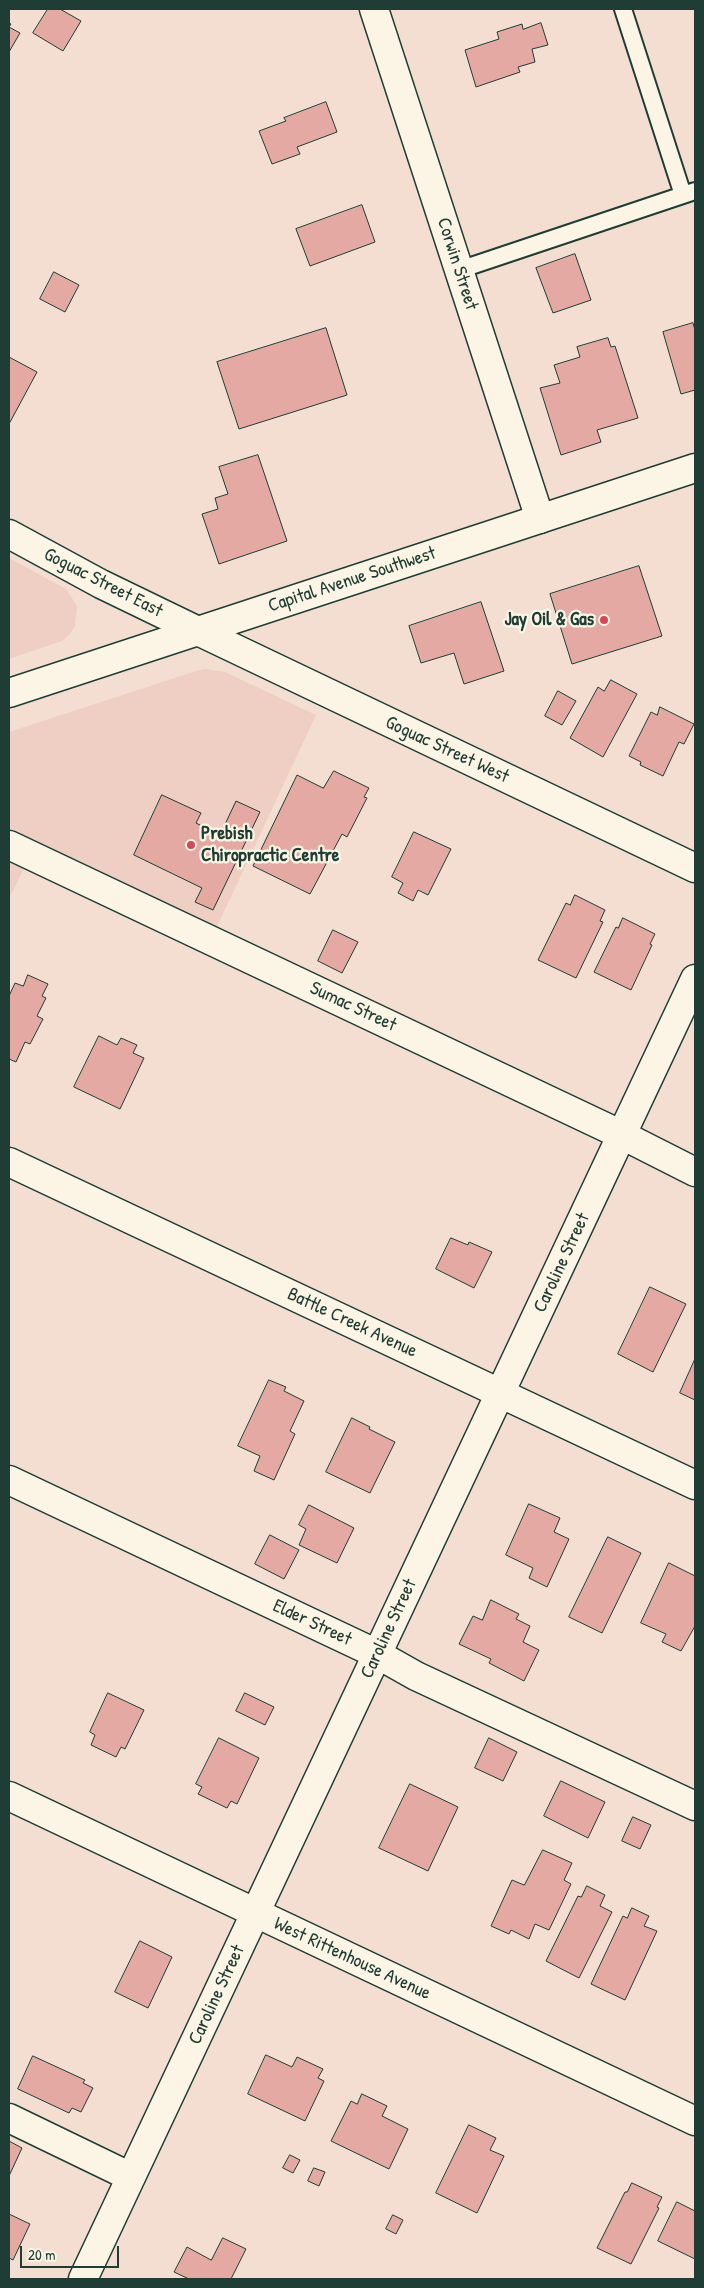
<!DOCTYPE html>
<html>
<head>
<meta charset="utf-8">
<style>
  body { margin:0 }
  #map { position:relative; width:704px; height:2288px; overflow:hidden; background:#f4ded1; font-family:"Patrick Hand",sans-serif }
  canvas { display:block }
  .frame { position:absolute; inset:0; border:10px solid #1f3d34; pointer-events:none }
  .scale { position:absolute; left:20px; top:2246px; width:99px; height:22px; box-sizing:border-box; border:2px solid #1f3d34; border-top:0; padding-left:6px; font-size:15px; line-height:18px; white-space:nowrap; color:#1f3d34; -webkit-text-stroke:4px #fcf5e5; paint-order:stroke }
</style>
</head>
<body>
<div id="map">
<canvas width="704" height="2288"></canvas>
<div class="frame"></div>
<div class="scale">20 m</div>
</div>
<script>
const g = document.querySelector('canvas').getContext('2d');
g.lineJoin = 'round';
function paint(path, color) { g.fillStyle = color; g.fill(path, 'evenodd'); }
function stroke(path, color, width, dash) { g.strokeStyle = color; g.lineWidth = width; g.lineCap = dash ? 'butt' : 'round'; g.setLineDash(dash || []); g.stroke(path); }
function write(font, color, halo, rows, align = 'center') {
  g.font = font + ' "Patrick Hand",sans-serif'; g.lineWidth = 4.5; g.setLineDash([]); g.textBaseline = 'middle'; g.strokeStyle = halo; g.fillStyle = color; for (const [text, x, y, turn = 0] of rows) {
    g.save(); g.translate(x, y); g.rotate((+turn || 0) * Math.PI / 180); g.textAlign = isNaN(turn) ? turn : align; if (halo) g.strokeText(text, 0, 0); g.fillText(text, 0, 0); g.restore();
  }
}
const built = new Path2D(`
  M9,558L66,589L77,606L75,626L70,634L62,641L9,659Z
  M205,669L225,672L316,715L214,933L9,836V732L193,672Z
  M9,855L26,864L9,899Z`);
const building = new Path2D(`
  M48,9H60L81,21L63,51L33,33Z
  M9,23L11,24L9,27L20,33L9,52Z
  M541,23L548,45L532,49L535,62L518,67L520,72L476,87L465,50L499,39L497,32L522,24L523,29Z
  M326,102L337,132L297,147L300,154L272,164L259,131L286,121L284,118Z
  M362,205L375,242L310,266L296,229Z
  M575,254L591,300L553,313L536,268Z
  M54,272L79,285L65,312L40,299Z
  M693,323L695,330V390L681,394L663,332Z
  M326,328L347,395L239,429L217,362Z
  M608,338L611,347L615,346L638,418L597,430L601,442L561,455L540,388L560,383L554,365L580,357L577,347Z
  M9,357L37,372L9,424Z
  M258,455L287,541L219,564L202,514L218,509L215,498L228,494L219,467Z
  M639,566L662,636L572,664L550,594Z
  M481,602L504,671L464,684L454,653L421,663L409,626Z
  M611,680L637,694L603,757L570,738L598,687L604,691Z
  M558,691L576,701L562,725L545,716Z
  M660,707L694,724L684,744L679,742L663,776L640,765L641,762L629,756L651,712L657,715Z
  M334,771L369,788L364,797L367,798L347,837L342,834L310,894L253,866L297,775L323,788Z
  M162,795L201,813L196,823L220,835L236,801L260,812L213,910L195,902L202,888L134,855Z
  M414,832L451,849L428,895L418,890L413,901L398,893L403,883L392,877Z
  M575,895L605,910L600,921L603,922L576,978L538,960L566,903L570,905Z
  M623,918L655,934L650,944L652,945L631,990L594,972L616,927L618,928Z
  M333,930L358,942L342,973L318,961Z
  M28,975L48,984L42,996L46,998L37,1016L43,1019L30,1044L25,1042L16,1062L9,1059V996L15,983L23,986Z
  M99,1036L117,1045L121,1038L137,1045L133,1053L144,1058L120,1109L74,1087Z
  M451,1238L468,1245L469,1242L492,1252L474,1288L436,1269Z
  M650,1287L686,1304L653,1372L618,1354Z
  M695,1359V1400L680,1393Z
  M269,1380L286,1387L284,1391L304,1401L290,1431L295,1434L274,1480L254,1471L260,1456L238,1446Z
  M352,1418L370,1427L369,1429L395,1442L370,1493L326,1472Z
  M529,1504L560,1518L554,1532L569,1539L547,1587L529,1578L533,1568L506,1555Z
  M309,1505L354,1528L337,1563L299,1545L306,1529L299,1525Z
  M270,1535L299,1550L284,1579L255,1564Z
  M608,1537L641,1553L602,1633L569,1617Z
  M669,1563L695,1576V1626L681,1651L662,1642L666,1634L641,1623Z
  M491,1600L519,1614L516,1619L530,1626L523,1642L539,1650L524,1681L489,1663L491,1659L459,1644L473,1616L482,1620Z
  M108,1693L144,1710L125,1749L121,1747L116,1757L91,1745L95,1735L90,1732Z
  M245,1693L274,1707L265,1725L236,1711Z
  M219,1738L259,1758L237,1804L231,1801L227,1808L198,1794L202,1787L196,1784Z
  M489,1738L517,1752L503,1781L475,1768Z
  M561,1781L605,1802L588,1838L544,1816Z
  M410,1784L458,1807L428,1871L379,1848Z
  M633,1817L651,1825L640,1849L622,1841Z
  M543,1850L572,1863L564,1880L571,1884L549,1930L535,1924L529,1939L511,1930L509,1934L491,1926L512,1880L524,1885Z
  M587,1886L605,1895L600,1906L612,1912L579,1978L546,1961L578,1896L581,1897Z
  M632,1908L649,1916L644,1926L657,1931L625,2000L591,1984L623,1916L627,1918Z
  M140,1941L172,1957L148,2008L115,1992Z
  M266,2055L292,2067L297,2057L323,2069L318,2078L324,2081L305,2121L248,2094Z
  M33,2056L85,2080L83,2083L93,2088L81,2112L72,2108L69,2113L18,2089Z
  M362,2094L387,2106L382,2116L408,2129L389,2169L331,2141L351,2101L357,2104Z
  M469,2125L496,2138L490,2150L504,2156L477,2213L436,2193Z
  M9,2141L22,2148L9,2176Z
  M290,2155L300,2160L293,2173L283,2168Z
  M314,2168L325,2172L319,2186L308,2181Z
  M632,2183L662,2197L657,2207L659,2208L631,2264L597,2248L625,2192H627Z
  M677,2202L695,2211V2259L658,2241Z
  M9,2214L30,2224L13,2260L9,2258Z
  M393,2215L403,2220L396,2234L386,2229Z
  M223,2238L246,2249L231,2279H189L174,2272L187,2247L211,2260Z`);
const lane = new Path2D(`
  M623,9L683,195
  M459,270L695,191`);
const street = new Path2D(`
  M374,9L540,519
  M9,534L101,584L198,631
  M9,845L622,1135L695,1172
  M9,1162L695,1485
  M9,1480L377,1654L416,1676L695,1806
  M9,1796L695,2121
  M9,2118L131,2177
  M83,2279L695,979`);
const secondary = new Path2D(`
  M198,631L695,868
  M9,693L695,468`);
const markers = [
  [604,620,5,"#d1495b"],
  [191,845,5,"#d1495b"]
];
const streetNames = [
  ["Corwin Street",457,264,72],
  ["Capital Avenue Southwest",352,580,-18],
  ["Goguac Street East",103,583,27],
  ["Goguac Street West",447,750,25],
  ["Sumac Street",353,1007,25],
  ["Caroline Street",562,1263,-65],
  ["Battle Creek Avenue",352,1323,25],
  ["Elder Street",312,1623,25],
  ["Caroline Street",389,1629,-65],
  ["West Rittenhouse Avenue",352,1959,25],
  ["Caroline Street",217,1995,-65]
];
const poiNames = [
  ["Jay Oil & Gas",594,620],
  ["Prebish",201,834,"left"],
  ["Chiropractic Centre",201,856,"left"]
];
paint(built, '#efcec3');
paint(building, '#e3a9a2');
stroke(building, '#1f3d34', 1);
stroke(lane, '#1f3d34', 20);
stroke(street, '#1f3d34', 31);
stroke(secondary, '#1f3d34', 31);
stroke(lane, '#fcf5e5', 16);
stroke(street, '#fcf5e5', 28);
stroke(secondary, '#fcf5e5', 28);
for (const [x, y, r, color] of markers) { const dot = new Path2D(); dot.arc(x, y, r, 0, 2 * Math.PI); g.fillStyle = color; g.fill(dot); stroke(dot, '#fcf5e5', 2); }
write('19px', '#1f3d34', '#fcf5e5', streetNames);
write('bold 19px', '#1f3d34', '#fcf5e5', poiNames, 'right');
</script>
</body>
</html>
